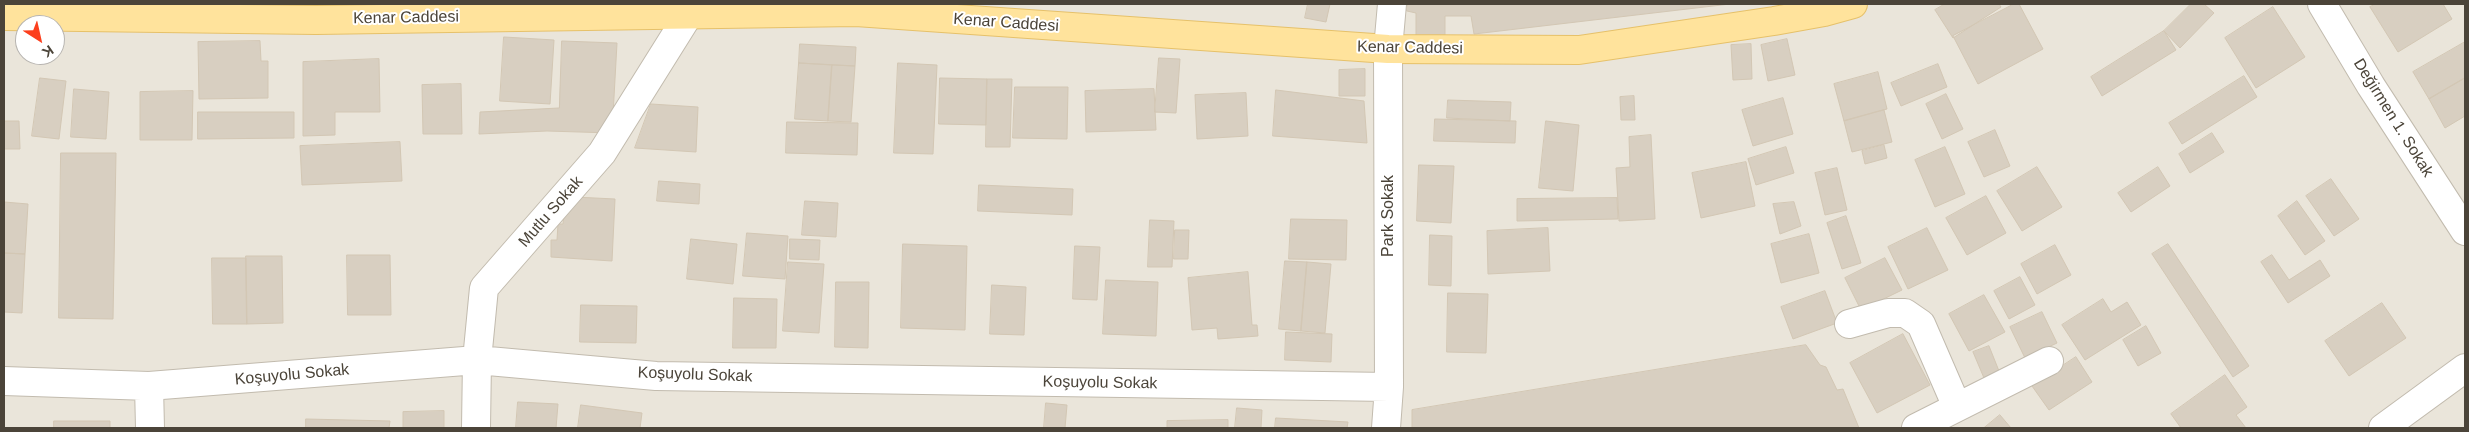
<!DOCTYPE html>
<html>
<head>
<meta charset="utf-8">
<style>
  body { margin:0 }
  #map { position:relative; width:2469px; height:432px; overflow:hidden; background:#f6f3ec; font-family:Helvetica,sans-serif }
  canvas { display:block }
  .frame { position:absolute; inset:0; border:5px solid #4b4439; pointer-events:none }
  .north { position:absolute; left:15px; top:15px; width:50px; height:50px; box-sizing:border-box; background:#fff; border:1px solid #b7b4b0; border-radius:50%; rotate:145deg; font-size:14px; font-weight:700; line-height:20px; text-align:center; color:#4b4439 }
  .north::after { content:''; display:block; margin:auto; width:18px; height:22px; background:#fc3f1d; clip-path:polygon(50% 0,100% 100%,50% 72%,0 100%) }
</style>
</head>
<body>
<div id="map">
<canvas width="2469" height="432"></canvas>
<div class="frame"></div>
<div class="north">K</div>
</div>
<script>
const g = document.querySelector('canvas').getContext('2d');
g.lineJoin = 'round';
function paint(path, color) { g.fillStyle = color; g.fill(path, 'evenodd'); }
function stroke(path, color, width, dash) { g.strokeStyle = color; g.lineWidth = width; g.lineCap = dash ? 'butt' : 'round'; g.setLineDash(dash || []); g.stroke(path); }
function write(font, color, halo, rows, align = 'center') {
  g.font = font + ' Helvetica,sans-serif'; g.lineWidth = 4; g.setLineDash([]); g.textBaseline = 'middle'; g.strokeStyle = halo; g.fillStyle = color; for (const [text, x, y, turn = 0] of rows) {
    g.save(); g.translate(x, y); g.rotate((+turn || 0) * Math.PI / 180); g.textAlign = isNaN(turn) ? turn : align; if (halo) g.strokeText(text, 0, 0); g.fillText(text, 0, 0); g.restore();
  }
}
const residential = new Path2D(`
  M4,4H2465V428H4ZM25,25H55V55H25Z`);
const building = new Path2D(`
  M1308,4H1330L1326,22L1305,18Z
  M1408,4H1730L1474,34L1471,16H1445V38L1416,43V13L1407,11Z
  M1945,4H1999L2001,7L1953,38L1935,10Z
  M2014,4H2019L2043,49L1978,84L1953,36Z
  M2191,4H2204L2214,13L2180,48L2164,31Z
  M2376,4H2443L2452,19L2398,52L2370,7Z
  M2273,7L2305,57L2256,88L2225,38Z
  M2164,31L2176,50L2102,96L2091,77Z
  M504,37L554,40L550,104L500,101Z
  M1787,39L1795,75L1768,81L1761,45Z
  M260,41L261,61H268V98L199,99L198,42Z
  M562,41L617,43L612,133L547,131L479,134L480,112L559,108Z
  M2465,42V78L2429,99L2413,72Z
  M800,44L856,47L855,66L799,63Z
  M1751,44L1752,79L1733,80L1731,45Z
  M1159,58L1180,59L1176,113L1155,112Z
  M379,59L380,112H335V135L303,136V62Z
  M799,63L832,65L828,121L795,119Z
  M898,63L937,65L933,154L894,153Z
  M1938,64L1947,87L1901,106L1891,83Z
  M832,65L855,66L851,122L828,121Z
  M1365,69V96H1339V70Z
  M1878,72L1887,109L1844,121L1834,84Z
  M2244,76L2257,97L2182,144L2169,123Z
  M40,78L66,81L59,139L32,136Z
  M940,78L987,79L986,125L939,124Z
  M2465,78V116L2445,128L2429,99Z
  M987,79H1012L1010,147H986Z
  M461,84L462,134H423L422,85Z
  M1015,87H1068L1067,139L1013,138Z
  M74,89L109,92L106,139L71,137Z
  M1154,89L1156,130L1086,132L1085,91Z
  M1276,90L1364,101L1367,143L1273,136Z
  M193,91L192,140H140V92Z
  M1246,93L1248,136L1197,139L1195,95Z
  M1946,94L1963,129L1942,139L1926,104Z
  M1634,96L1635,120H1621L1620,97Z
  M1783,98L1793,134L1753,146L1742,110Z
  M1448,100L1511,102L1510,121L1447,118Z
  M651,104L698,107L696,152L635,148Z
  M1884,110L1892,142L1852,152L1844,121Z
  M198,112H294V138L198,139Z
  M1435,119L1516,121L1515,143L1434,141Z
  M4,121H19L20,149H4Z
  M1546,121L1579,125L1573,191L1539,188Z
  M787,122L858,123L857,155L786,153Z
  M1995,130L2010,166L1984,177L1968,142Z
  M2212,133L2224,152L2190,173L2179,154Z
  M1651,135L1655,219L1619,221L1616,168L1630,167L1629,137Z
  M400,142L402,181L302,185L300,146Z
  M1884,145L1887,158L1865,164L1862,151Z
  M1786,147L1794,173L1756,185L1748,159Z
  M1945,147L1965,194L1935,207L1915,160Z
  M61,153H116L113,319L59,318Z
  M1746,162L1755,206L1701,218L1692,173Z
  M1419,165L1454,166L1451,223L1417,221Z
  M2037,167L2062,207L2022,231L1997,191Z
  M2158,167L2170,186L2131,212L2118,193Z
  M1837,168L1847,210L1825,215L1815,173Z
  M2331,179L2359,219L2334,236L2306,196Z
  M659,181L700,184L699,204L657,201Z
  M979,185L1073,189L1072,215L978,211Z
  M1986,196L2006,233L1967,255L1946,218Z
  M574,197L615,199L612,261L551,257V240H557L558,224H563L565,203Z
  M1617,198L1618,219L1517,221V199Z
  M805,201L838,203L836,237L802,235Z
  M2297,201L2325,241L2305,255L2278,216Z
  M4,202L28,204L25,254L4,253Z
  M1794,202L1801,226L1780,234L1773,204Z
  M1846,216L1861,263L1842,269L1827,223Z
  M1291,219L1347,220L1346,260L1289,259Z
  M1150,220L1174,221L1172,267H1148Z
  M1548,228L1550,271L1488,274L1487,231Z
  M1927,228L1948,270L1908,289L1888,247Z
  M1175,230H1189L1188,259H1174Z
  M747,233L788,236L785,279L743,276Z
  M1809,234L1819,273L1781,283L1771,244Z
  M1430,235L1452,236L1451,286L1429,285Z
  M691,239L737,244L733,284L687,279Z
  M790,239L820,240L819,260L790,259Z
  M903,244L967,246L965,330L901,328Z
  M2168,244L2249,366L2233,377L2152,254Z
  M2055,245L2071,275L2037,294L2021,264Z
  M1075,246L1100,247L1097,300L1073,299Z
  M4,253L25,254L22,313L4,312Z
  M347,255H390L391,315H348Z
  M2272,255L2289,280L2320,260L2330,276L2288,303L2261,262Z
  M246,256H282L283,323L247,324Z
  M212,258H246L247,324H213Z
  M1885,258L1902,290L1861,310L1845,278Z
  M1285,261L1307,262L1301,331L1279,329Z
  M788,262L824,264L819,333L783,331Z
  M1307,262L1331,264L1325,333L1301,331Z
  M1248,272L1252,325H1257L1258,336L1218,339L1217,328L1192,330L1188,278Z
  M2020,277L2035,305L2009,319L1994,291Z
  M1106,280L1158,282L1156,336L1103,334Z
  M836,282H869L868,348L835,347Z
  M992,285L1026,287L1024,335L990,334Z
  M1825,291L1837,323L1793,339L1781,307Z
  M1448,293L1488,294L1486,353L1447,352Z
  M1984,295L2005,332L1969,351L1949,314Z
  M734,298L777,299L776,348H733Z
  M2103,299L2111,312L2127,302L2141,325L2085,360L2062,325Z
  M2382,303L2406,338L2349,376L2325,341Z
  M581,305L637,306L636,343L580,342Z
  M2042,312L2057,343L2025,358L2010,327Z
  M2146,326L2161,353L2138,366L2123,340Z
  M1286,332L1332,334L1331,362L1285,360Z
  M1903,334L1930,385L1877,413L1850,363Z
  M1806,345L1820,365L1826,367L1837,390L1843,389L1859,428H1412V410Z
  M1989,346L1999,371L1984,378L1973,352Z
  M2076,357L2092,382L2049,410L2032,386Z
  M2225,375L2247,407L2236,415L2246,428H2181L2171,414Z
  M518,402L558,404L556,428H516Z
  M1046,403L1067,405L1065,428H1044Z
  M581,405L642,413L640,428H578Z
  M1237,408L1262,410L1261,428H1235Z
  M444,411V428H403V412Z
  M2000,415L2011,428H1984Z
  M1276,418L1348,422L1347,428H1275Z
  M306,419L390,421L389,428H306Z
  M1228,420V428H1167V421Z
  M54,421H110V428H54Z`);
const minor = new Path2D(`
  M2322,4L2371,86L2465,231
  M1849,324L1888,313H1905L1921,324L1957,407
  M4,381L149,386L477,360L656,376L1389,387
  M149,386L150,428
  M476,428L477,360L484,288L602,153L689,14
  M1386,428L1389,387L1388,49L1392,4
  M1916,428L2049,361
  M2383,428L2465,368`);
const major = new Path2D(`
  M4,16L316,20L856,12L1388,49L1579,50L1774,21L1824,12L1853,4`);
const streetNames = [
  ["Kenar Caddesi",406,18,-1],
  ["Kenar Caddesi",1006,23,4],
  ["Kenar Caddesi",1410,48,1],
  ["Değirmen 1. Sokak",2393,118,58],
  ["Mutlu Sokak",551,212,-49],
  ["Park Sokak",1389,216,-90],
  ["Koşuyolu Sokak",292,375,-5],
  ["Koşuyolu Sokak",695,375,2],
  ["Koşuyolu Sokak",1100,383,1]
];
paint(residential, '#eae5da');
paint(building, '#d8cfc1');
stroke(building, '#d3c7b4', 1);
stroke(minor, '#c2bbae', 30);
stroke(major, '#e6c16a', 30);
stroke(minor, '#fff', 28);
stroke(major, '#ffe39c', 28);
write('16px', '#4b4439', '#fff', streetNames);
</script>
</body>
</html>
